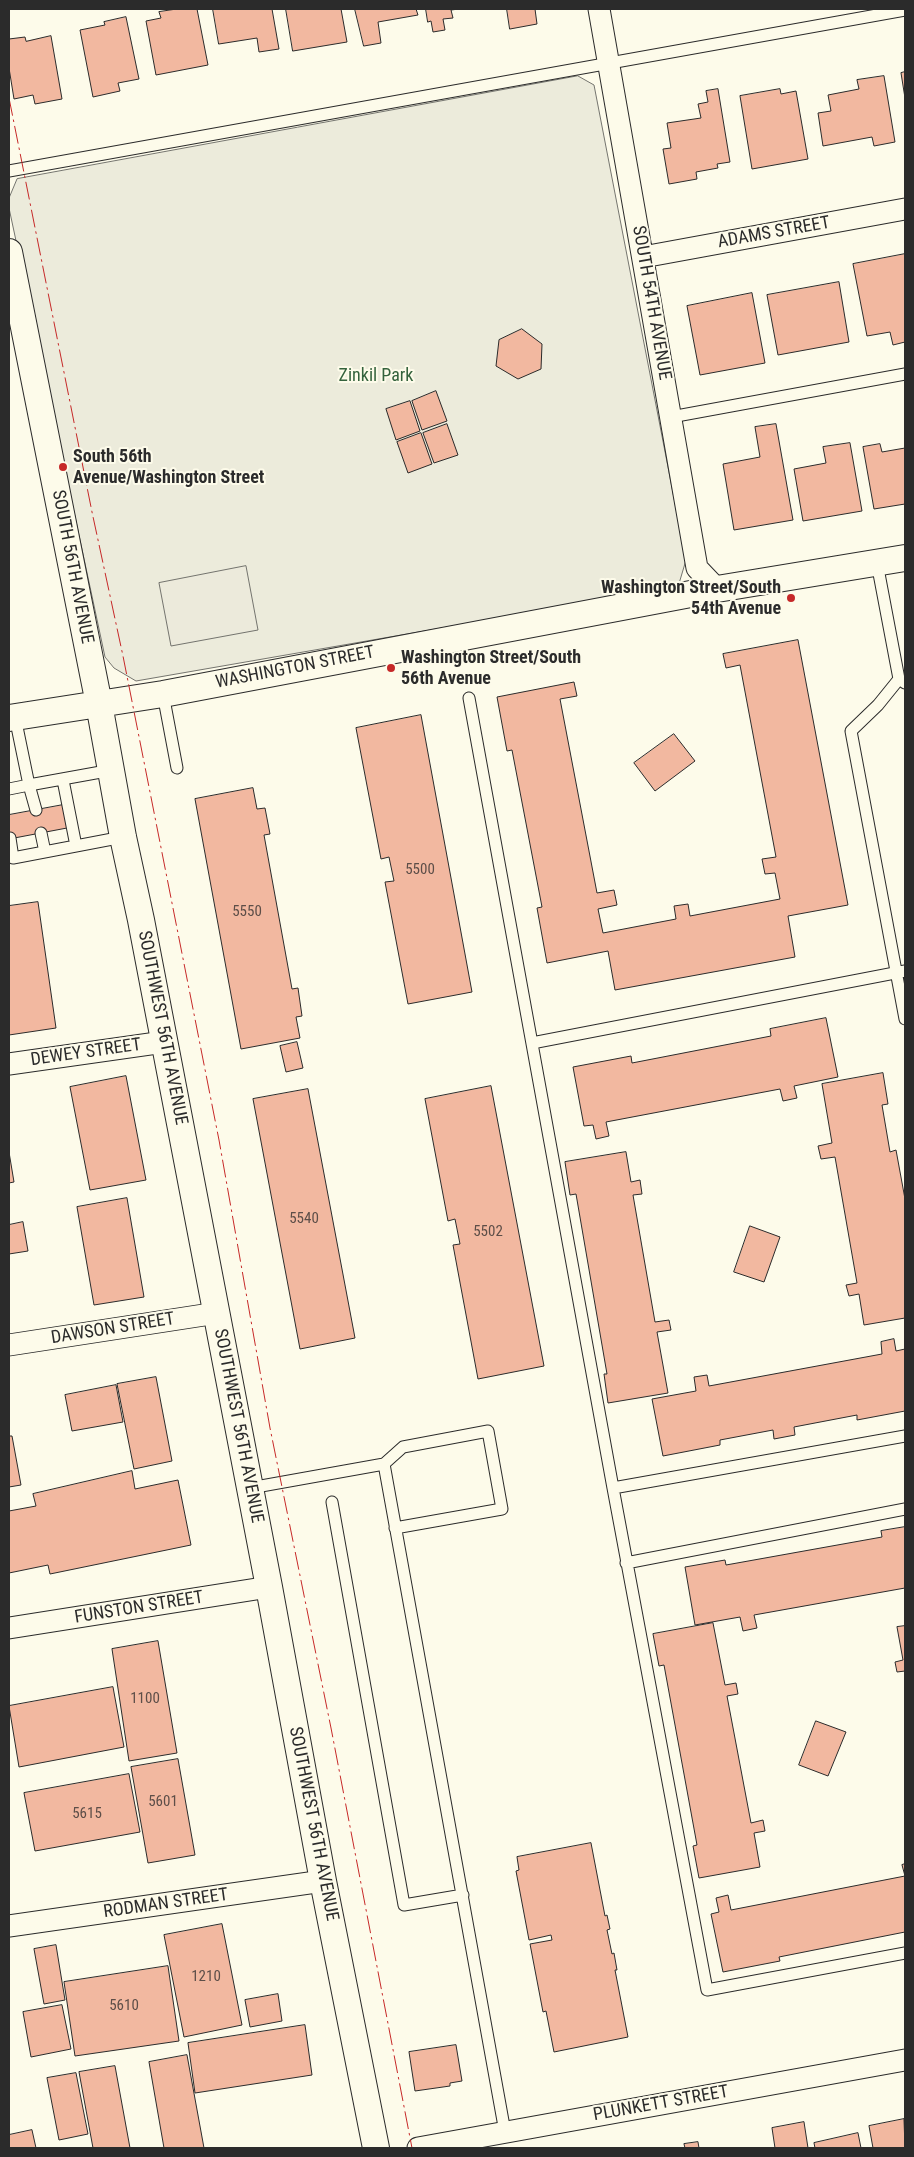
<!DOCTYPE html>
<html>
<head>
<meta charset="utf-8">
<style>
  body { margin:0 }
  #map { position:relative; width:914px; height:2157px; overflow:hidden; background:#fdfbea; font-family:"Roboto Condensed",sans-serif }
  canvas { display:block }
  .frame { position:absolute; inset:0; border:10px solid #2b2b2b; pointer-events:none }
</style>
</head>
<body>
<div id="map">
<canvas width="914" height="2157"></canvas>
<div class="frame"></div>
</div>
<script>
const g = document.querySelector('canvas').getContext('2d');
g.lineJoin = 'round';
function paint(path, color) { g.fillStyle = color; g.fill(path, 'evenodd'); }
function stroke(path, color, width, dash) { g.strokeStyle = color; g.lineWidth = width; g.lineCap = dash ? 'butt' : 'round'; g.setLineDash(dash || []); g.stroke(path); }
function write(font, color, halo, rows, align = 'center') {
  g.font = font + ' "Roboto Condensed",sans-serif'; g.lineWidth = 4; g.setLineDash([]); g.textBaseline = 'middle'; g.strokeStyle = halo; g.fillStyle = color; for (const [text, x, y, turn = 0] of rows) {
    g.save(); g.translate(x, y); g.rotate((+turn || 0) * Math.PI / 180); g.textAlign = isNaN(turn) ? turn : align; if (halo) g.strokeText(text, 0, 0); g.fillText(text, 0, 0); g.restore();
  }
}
const green = new Path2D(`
  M578,76L594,85L686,560L678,587L136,681L114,668L105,657L9,208V198L17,179Z`);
const parking = new Path2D(`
  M246,566L258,630L171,646L159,583Z`);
const building = new Path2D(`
  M177,9H197L208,65L156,75L146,21L161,18L159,12Z
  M213,9H272L279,49L259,52L257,38L219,44Z
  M286,9H341L347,42L293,51Z
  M355,9H416L418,15L378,22L381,43L364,46Z
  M426,9H459L451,10L453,18L443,19L445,30L433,32L431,21L428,22Z
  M507,9H535L537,24L510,29Z
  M126,17L139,79L118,83L120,91L93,97L80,30L105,25L104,22Z
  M51,36L62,99L35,104L33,95L14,99L9,68V39L25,37L26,41Z
  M905,72V98L901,73Z
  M884,76L895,142L874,146L872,137L823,146L818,113L831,111L828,95L859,89L857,80Z
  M718,89L730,162L717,164L718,168L696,172L697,179L669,184L663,149L671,148L667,123L701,118L698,104L708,102L706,91Z
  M780,89L781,94L796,91L808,159L752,169L740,96Z
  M905,254V342L893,345L890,332L867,336L853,264Z
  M839,282L849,342L778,355L767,295Z
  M752,293L765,363L700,375L687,306Z
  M522,329L542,344L541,369L518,379L496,366L499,340Z
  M436,391L447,421L422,430L412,401Z
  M410,401L420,431L396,440L386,409Z
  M447,424L458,455L434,463L423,433Z
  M776,424L793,520L734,530L723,464L760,457L755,427Z
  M421,433L432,464L408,473L397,442Z
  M850,443L862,511L803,521L794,469L826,463L823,447Z
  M880,444L882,452L905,448V504L874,509L863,447Z
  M798,640L848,905L788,916L795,957L615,990L608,951L547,963L537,908L542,907L512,750L507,751L497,697L574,682L577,696L560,699L597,893L614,890L617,905L598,909L603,933L676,919L674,906L688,904L690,916L780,899L775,873L765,874L762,859L776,857L740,665L726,668L723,654Z
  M421,715L472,992L408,1004L385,882L394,881L389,857L381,859L356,728Z
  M674,734L695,761L655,791L634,763Z
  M253,788L257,809L265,808L270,834L264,835L292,989L298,988L302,1016L296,1017L300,1038L241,1049L195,799Z
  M63,805L67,828L9,839V815Z
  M38,902L56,1028L9,1035V906Z
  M826,1018L838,1077L794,1086L797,1098L783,1101L780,1089L606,1122L609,1136L596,1139L593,1125L584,1126L573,1067L631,1056L632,1063L771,1036L770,1029Z
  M297,1042L303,1068L286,1072L280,1046Z
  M883,1073L888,1104L882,1105L890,1152L896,1150L905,1199V1318L864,1325L859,1294L849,1296L846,1285L857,1283L835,1157L821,1159L818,1146L832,1143L822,1084Z
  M126,1076L146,1180L90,1190L70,1087Z
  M491,1086L544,1366L478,1379L453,1245L460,1244L455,1219L448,1221L425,1099Z
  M308,1089L355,1338L300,1349L253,1099Z
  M9,1152L14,1182L9,1183Z
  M626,1152L631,1182L640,1180L642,1194L633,1195L655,1322L669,1320L671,1330L657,1332L668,1393L608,1403L604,1374H607L576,1194L570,1195L565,1162Z
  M127,1198L144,1297L94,1305L77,1207Z
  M23,1222L28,1251L9,1254V1225Z
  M750,1226L780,1237L764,1282L734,1272Z
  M894,1339L896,1351L905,1349V1411L857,1420V1415L794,1427L795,1435L774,1439L773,1430L720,1440V1445L663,1456L652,1399L696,1391L694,1377L707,1375L709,1386L882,1354L881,1342Z
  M156,1377L172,1461L134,1469L117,1384Z
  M116,1385L123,1422L72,1431L65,1395Z
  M9,1436H12L21,1485L9,1487Z
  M132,1471L135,1489L178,1480L191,1545L50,1574L48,1565L9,1573V1511L36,1506L33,1494Z
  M905,1527V1588L754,1615L757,1628L743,1631L740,1617L695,1625L685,1567L725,1560L726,1565L882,1537L881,1531Z
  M713,1623L725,1685L736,1683L738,1694L727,1696L751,1823L763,1820L765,1831L754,1833L760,1867L699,1878L693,1846L697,1845L664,1665L659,1666L653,1634Z
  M905,1626V1671L897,1672L895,1662L903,1660L897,1627Z
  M158,1641L177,1753L129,1761L112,1649Z
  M113,1687L124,1747L19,1767L9,1706Z
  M816,1721L846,1732L828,1776L799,1765Z
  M178,1759L195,1855L148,1863L131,1767Z
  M129,1774L140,1832L35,1851L24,1793Z
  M591,1843L605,1916L607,1915L610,1929L607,1930L612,1954L614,1953L617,1970H615L628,2037L554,2052L546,2011L543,2012L530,1944L552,1940L551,1935L529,1940L516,1871L519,1870L517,1857Z
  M905,1864V1932L779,1957L780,1961L723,1972L711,1914L719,1912L716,1898L728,1895L731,1910L905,1876L902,1865Z
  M222,1924L242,2025L184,2037L164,1935Z
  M56,1945L65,2000L44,2004L34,1949Z
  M168,1966L179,2041L75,2056L64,1982Z
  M278,1994L282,2021L250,2027L245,2000Z
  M62,2005L71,2049L31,2057L23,2012Z
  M305,2025L312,2075L195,2093L188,2043Z
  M456,2045L462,2081L450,2083V2086L415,2091L409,2052Z
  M187,2055L204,2148H164L149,2062Z
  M115,2066L130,2148H93L79,2072Z
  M76,2073L88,2134L59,2140L47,2078Z
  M904,2119L905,2148H873L869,2126Z
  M804,2122L808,2148H775L772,2128Z
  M32,2130L36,2148H9V2135Z
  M858,2133L861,2148H815L814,2143Z
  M698,2142L699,2148H685L684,2144Z`);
const service = new Path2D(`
  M9,171L905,10
  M671,417L905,374
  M877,563L899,679L905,683
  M899,679L878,705L851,731L905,1019
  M163,694L177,768
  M469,698L613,1488L707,1990L905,1953
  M63,780L76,846
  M9,789L29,785L15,717
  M36,810L29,785L112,770
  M41,833L45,852
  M10,838L13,858L123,837
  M532,1043L905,971
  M384,1464L505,2132
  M250,1488L384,1464L403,1447L488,1431L502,1509L395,1528
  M613,1488L905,1436
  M332,1502L404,1905L463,1895
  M626,1563L905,1509`);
const minor = new Path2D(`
  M599,9L697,568L717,589
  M643,257L905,209
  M9,1064L164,1042
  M9,1345L217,1313
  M9,1628L269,1587
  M9,1926L323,1881
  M418,2148L905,2060`);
const tertiary = new Path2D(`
  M9,252L99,704L123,837L141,920L269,1587L323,1881L376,2148
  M9,718L163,694L717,589L905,558`);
const power = new Path2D(`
  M9,98L92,512L123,656L219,1140L270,1428L331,1728L412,2148`);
const markers = [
  [63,467,5,"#c62828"],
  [791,598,5,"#c62828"],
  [391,668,5,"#c62828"]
];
const numberNames = [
  ["5500",420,870],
  ["5550",247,912],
  ["5540",304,1219],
  ["5502",488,1232],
  ["1100",145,1699],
  ["5601",163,1802],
  ["5615",87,1814],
  ["1210",206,1977],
  ["5610",124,2006]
];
const streetNames = [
  ["ADAMS STREET",774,233,-10],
  ["SOUTH 54TH AVENUE",651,303,80],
  ["SOUTH 56TH AVENUE",72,567,79],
  ["WASHINGTON STREET",295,668,-11],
  ["SOUTHWEST 56TH AVENUE",162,1028,79],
  ["DEWEY STREET",86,1053,-8],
  ["DAWSON STREET",113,1329,-9],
  ["SOUTHWEST 56TH AVENUE",238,1426,79],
  ["FUNSTON STREET",139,1608,-9],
  ["SOUTHWEST 56TH AVENUE",313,1824,79],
  ["RODMAN STREET",166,1904,-8],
  ["PLUNKETT STREET",661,2104,-10]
];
const parkNames = [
  ["Zinkil Park",376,376]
];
const poiNames = [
  ["South 56th",73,457],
  ["Avenue/Washington Street",73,478],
  ["Washington Street/South",781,588,"right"],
  ["54th Avenue",781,609,"right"],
  ["Washington Street/South",401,658],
  ["56th Avenue",401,679]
];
paint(green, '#ecebdb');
stroke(green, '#74746e', 1);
paint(parking, '#eceadb');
stroke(parking, '#74746e', 1);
paint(building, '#f2b8a0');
stroke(building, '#2b2b2b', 1);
stroke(service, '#2b2b2b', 13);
stroke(minor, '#2b2b2b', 23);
stroke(tertiary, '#2b2b2b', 28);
stroke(service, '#fdfbea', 11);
stroke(minor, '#fdfbea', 21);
stroke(tertiary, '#fdfbea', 26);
stroke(power, '#c62828', 1, [18, 4, 2.5, 4]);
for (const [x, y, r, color] of markers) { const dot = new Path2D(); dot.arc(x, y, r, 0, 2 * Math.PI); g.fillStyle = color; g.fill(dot); stroke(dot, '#fdfbea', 2); }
write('15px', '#5d4e48', null, numberNames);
write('18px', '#2b2b2b', '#fdfbea', streetNames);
write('18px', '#34623c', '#fdfbea', parkNames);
write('bold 18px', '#2b2b2b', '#fdfbea', poiNames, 'left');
</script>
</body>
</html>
